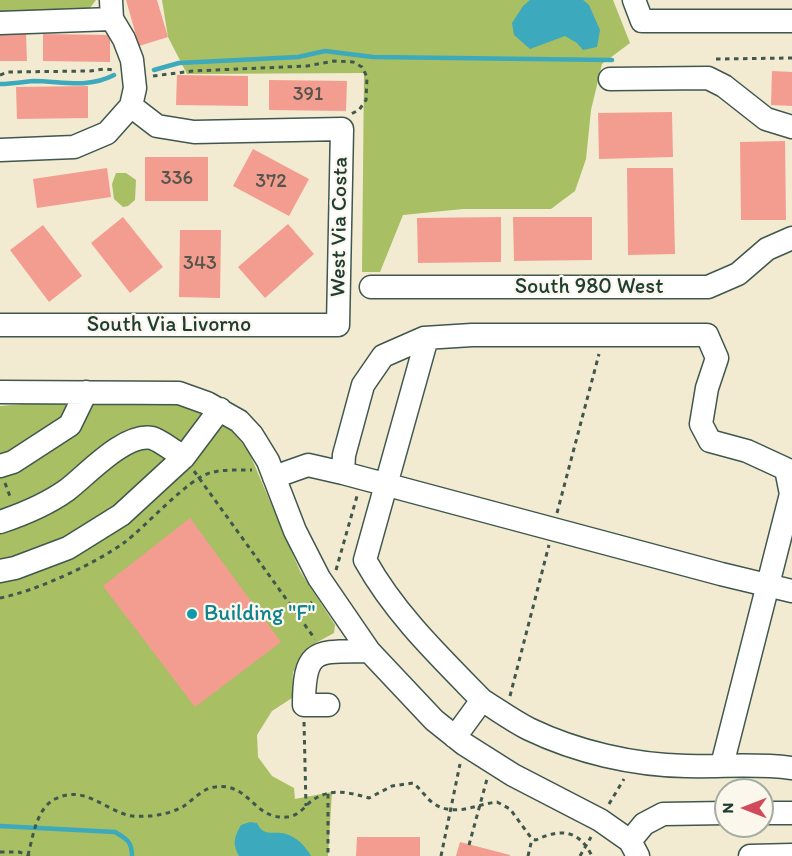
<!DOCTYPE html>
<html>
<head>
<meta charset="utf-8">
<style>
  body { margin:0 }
  #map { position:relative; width:792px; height:856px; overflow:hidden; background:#f2ead1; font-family:Itim,sans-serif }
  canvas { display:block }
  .north { position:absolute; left:714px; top:778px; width:60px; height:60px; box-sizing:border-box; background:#fbf7ec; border:2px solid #a3ada2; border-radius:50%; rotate:270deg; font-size:16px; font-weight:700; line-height:24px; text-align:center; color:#1f3d34 }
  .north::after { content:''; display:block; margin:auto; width:21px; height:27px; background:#d1495b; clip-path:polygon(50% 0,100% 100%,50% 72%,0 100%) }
</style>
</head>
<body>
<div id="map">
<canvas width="792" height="856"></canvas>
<div class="north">N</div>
</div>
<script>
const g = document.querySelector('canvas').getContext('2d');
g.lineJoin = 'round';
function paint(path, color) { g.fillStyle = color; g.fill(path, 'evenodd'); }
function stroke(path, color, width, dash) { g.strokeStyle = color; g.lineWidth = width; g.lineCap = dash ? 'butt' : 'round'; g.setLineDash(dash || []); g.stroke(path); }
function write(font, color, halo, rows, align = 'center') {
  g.font = font + ' Itim,sans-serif'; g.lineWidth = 4.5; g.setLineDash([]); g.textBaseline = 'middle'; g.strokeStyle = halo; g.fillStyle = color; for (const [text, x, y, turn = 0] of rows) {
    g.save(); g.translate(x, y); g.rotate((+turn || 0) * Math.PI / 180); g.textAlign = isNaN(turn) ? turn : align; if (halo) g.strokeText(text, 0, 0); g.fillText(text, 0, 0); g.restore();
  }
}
const green = new Path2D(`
  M0,0H96L90,8L82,12L0,13Z
  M162,0H613L630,43L602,64L591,110L586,159L575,191L551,209H463L403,215L380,272H362L364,73L187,74L168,37Z
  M116,173H126L136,180L135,200L128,206L123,207L114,199L112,184Z
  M71,400L173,401L226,424L248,450L300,571L335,625L334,633L312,645L293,672L292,698L272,711L257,735L258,757L272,776L294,788L295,799L332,792L328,856H0V406Z`);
const water = new Path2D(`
  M530,0H583L589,5L600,30L597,47L583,50L577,43L565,36L530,49L514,35L512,23L523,6Z
  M250,822L257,823C264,838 273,830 286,834C297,837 306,847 311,856H239C232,844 234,837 241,825Z`);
const stream = new Path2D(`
  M154,70L179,63L298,57L325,51L373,57L612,60
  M0,84C12,84 22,82 33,81C62,81 87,89 114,75
  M0,826L115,832C127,839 132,842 132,856`);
const building = new Path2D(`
  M126,0H157L168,37L139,46Z
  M0,33H26L27,61H0Z
  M43,34L110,35V62L43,61Z
  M772,71L792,72V106L771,105Z
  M177,75L248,76V106L176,105Z
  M269,80L347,81L346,111L269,110Z
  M88,86V118L17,119L16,87Z
  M672,112L673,157L599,159L598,113Z
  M785,141L786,220H741L740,142Z
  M253,149L309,179L289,216L233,186Z
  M145,157H208V201H145Z
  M107,168L111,197L37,208L33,179Z
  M627,168H673L675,254L628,255Z
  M123,217L163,267L130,293L91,243Z
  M501,217V262L418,263L417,218Z
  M513,217H592V260L514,261Z
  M288,224L314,254L265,298L238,267Z
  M43,225L82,276L49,302L10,250Z
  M180,230H221L220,298L179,297Z
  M190,518L281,642L195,707L103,586Z
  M357,837H420V856H356Z
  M460,842L510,855V856H456Z`);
const path = new Path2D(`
  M716,59L792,58
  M0,75L8,72L90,71L104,69L114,70
  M153,76L193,71L307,66L334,61L353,62L362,67L367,77L366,100L359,110L351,114
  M194,471L315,639
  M5,483L11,499
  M557,513L599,354
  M336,570L357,496
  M0,598C36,591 95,564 125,542C145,527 189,478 210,473C223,469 238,470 252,470
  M297,614L312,602
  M510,696L549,545
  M304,722L306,806
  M328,794V856
  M609,804L624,779
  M469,845L487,779
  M0,852H19L30,856
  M28,855C33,837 36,809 55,799C83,785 101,807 127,815C134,817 142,816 150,816C161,815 174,812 184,806C193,800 203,788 215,787C250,782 253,820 287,817C296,817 303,809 309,803C328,787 348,792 369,798L392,786L413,783C421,789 426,798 433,803C454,818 476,804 497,802L510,809L532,839L536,840C561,828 579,830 592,856
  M441,856L460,764
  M528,856L532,839
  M580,856L591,837`);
const minor = new Path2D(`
  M111,0L112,19L124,39L132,60L135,88L131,106
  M634,0L642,21H792
  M0,23L112,19
  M610,79L708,78L724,86L766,119L792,127
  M0,150L74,147L107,133L131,106
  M371,287H708L738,274L767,249L792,238
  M0,325H338L342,129L194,132L157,126L131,106
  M427,338L365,560C395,614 439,656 482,700
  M0,392L179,393L207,403L239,421L252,435L268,461L295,531L319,578L369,651L434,720L464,744L513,775L600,820L630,841L638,856
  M0,466L13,462L70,425L86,392
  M343,473L344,455L363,385L383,356L424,338L472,335H707L717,358L707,388L701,424L710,441L747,451L786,469L791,494L722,765
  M274,477L308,465L343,473L721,574L792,591
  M0,522C24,514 46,505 67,490C87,475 124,433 152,438C160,440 176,453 184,457
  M0,571L15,568L68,548L121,515L184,457L220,409
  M328,705H304C304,646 317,652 369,651
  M455,737L482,700C498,710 513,721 529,729C577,752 633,765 686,766C723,767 754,763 792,768
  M762,813H792
  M630,841L644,824L663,814L726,813
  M750,856L792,855`);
const markers = [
  [192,614,6,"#0f9aa8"]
];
const numberNames = [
  ["391",308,95],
  ["336",177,179],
  ["372",271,182],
  ["343",200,264]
];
const streetNames = [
  ["West Via Costa",340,227,-89],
  ["South 980 West",589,287],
  ["South Via Livorno",169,325]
];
const cultureNames = [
  ["Building \"F\"",204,614]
];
paint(green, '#a8bf64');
paint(water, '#3ca9bc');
stroke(stream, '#3ca9bc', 4.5);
paint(building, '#f39d91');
stroke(minor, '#3f574c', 25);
stroke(path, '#3f574c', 3, [4.5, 4.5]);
stroke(minor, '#fff', 22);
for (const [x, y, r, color] of markers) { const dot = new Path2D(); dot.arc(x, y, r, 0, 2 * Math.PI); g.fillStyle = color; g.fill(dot); stroke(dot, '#fbf7ec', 2); }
write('20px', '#54554b', null, numberNames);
write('22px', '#1f3d34', '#fbf7ec', streetNames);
write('22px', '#0d838f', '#fbf7ec', cultureNames, 'left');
</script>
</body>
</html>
